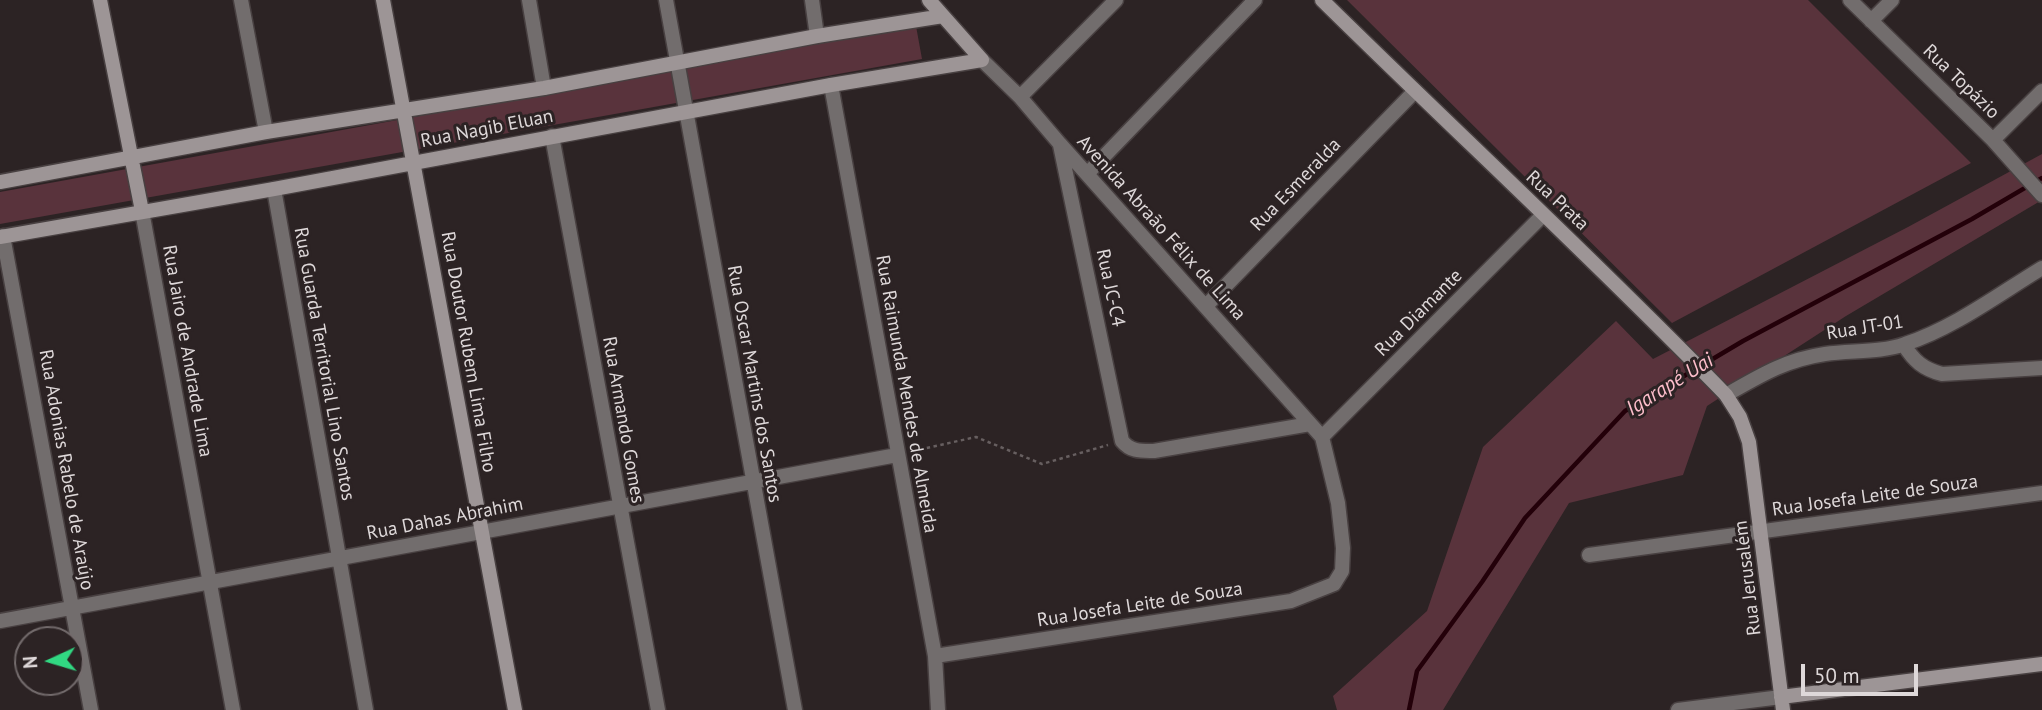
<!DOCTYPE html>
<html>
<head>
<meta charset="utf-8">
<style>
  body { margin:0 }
  #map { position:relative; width:2042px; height:710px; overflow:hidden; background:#2c2324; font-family:"PT Sans",sans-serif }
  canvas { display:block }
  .north { position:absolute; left:14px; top:626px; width:70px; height:70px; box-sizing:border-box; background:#2c2324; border:2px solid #736b6c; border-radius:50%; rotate:266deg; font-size:19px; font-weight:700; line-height:28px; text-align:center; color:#ded8d9 }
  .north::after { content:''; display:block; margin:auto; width:24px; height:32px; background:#31d882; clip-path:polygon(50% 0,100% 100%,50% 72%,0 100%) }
  .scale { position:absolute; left:1801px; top:664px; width:117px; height:32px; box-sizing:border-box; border:4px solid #ded8d9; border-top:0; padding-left:9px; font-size:21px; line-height:24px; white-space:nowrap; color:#ded8d9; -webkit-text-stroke:5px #2c2324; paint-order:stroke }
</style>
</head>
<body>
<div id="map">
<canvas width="2042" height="710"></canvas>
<div class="north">N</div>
<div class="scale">50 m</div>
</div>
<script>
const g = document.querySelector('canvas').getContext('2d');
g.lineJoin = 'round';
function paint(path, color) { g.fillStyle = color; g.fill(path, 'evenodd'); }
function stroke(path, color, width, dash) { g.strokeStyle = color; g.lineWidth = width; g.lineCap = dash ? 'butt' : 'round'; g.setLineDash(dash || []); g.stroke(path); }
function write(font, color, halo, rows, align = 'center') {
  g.font = font + ' "PT Sans",sans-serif'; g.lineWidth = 6; g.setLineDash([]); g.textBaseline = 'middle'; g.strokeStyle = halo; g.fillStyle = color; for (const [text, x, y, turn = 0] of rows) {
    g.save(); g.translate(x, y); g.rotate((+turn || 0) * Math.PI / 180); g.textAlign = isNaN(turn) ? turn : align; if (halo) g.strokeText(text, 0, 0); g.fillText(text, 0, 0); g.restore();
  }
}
const green = new Path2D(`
  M1347,0H1808L1971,163L1672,323Z
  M916,26L922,59L0,224V192Z
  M2042,154V200L1846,316L1707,406L1683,475L1569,503L1443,710H1337L1333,696L1427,611L1483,447L1616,321L1653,359L1908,227Z`);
const stream = new Path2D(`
  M1409,710L1417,671L1482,582L1525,518L1625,411L1743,341L1972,219L2042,178`);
const path = new Path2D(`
  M913,451L976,437L1042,464L1108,445`);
const street = new Path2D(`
  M241,0L266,132
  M529,0L544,88
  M666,0L795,710
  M812,0L817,36
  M1850,0L1993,140L2042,195
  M1871,21L1892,0
  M831,85L935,656L938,710
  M1020,97L1116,0
  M552,136L658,710
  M1993,140L2042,91
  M1060,145L1122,441C1131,452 1141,451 1154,451L1310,424
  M1087,174L1255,0
  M274,189L366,710
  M142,211L233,710
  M3,236L91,710
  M1206,306L1415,91
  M1904,345C1914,361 1923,369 1942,374L2042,368
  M1726,395C1761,375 1785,360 1825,354C1851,350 1880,353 1905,344C1954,328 1999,294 2042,268
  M1322,437L1543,215
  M1589,555L2042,493
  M0,621L897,455
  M935,656L1291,601L1334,584L1342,571L1343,548L1338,503L1322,437L1060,144L1020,97L982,60
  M1678,710L1781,697`);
const secondary = new Path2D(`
  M100,0L142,211
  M383,0L515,710
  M929,0L982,60
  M1322,0C1456,132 1595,260 1726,395L1740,417L1749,442L1783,710
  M0,182L266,132L544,88L817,36L943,16
  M0,237L274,189L831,85L982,60
  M1781,697L2042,664`);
const streetNames = [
  ["Rua Topázio",1961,82,44],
  ["Rua Nagib Eluan",487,129,-11],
  ["Rua Esmeralda",1296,185,-46],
  ["Rua Prata",1557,201,43],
  ["Avenida Abraão Félix de Lima",1161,228,48],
  ["Rua JC-C4",1110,288,78],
  ["Rua Diamante",1419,313,-45],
  ["Rua JT-01",1865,328,-9],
  ["Rua Jairo de Andrade Lima",187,351,80],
  ["Rua Doutor Rubem Lima Filho",468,352,80],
  ["Rua Guarda Territorial Lino Santos",324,364,80],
  ["Rua Oscar Martins dos Santos",754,384,80],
  ["Rua Raimunda Mendes de Almeida",906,394,80],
  ["Rua Armando Gomes",623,420,80],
  ["Rua Adonias Rabelo de Araújo",66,470,80],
  ["Rua Josefa Leite de Souza",1875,496,-8],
  ["Rua Dahas Abrahim",445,519,-11],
  ["Rua Jerusalém",1748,578,-97],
  ["Rua Josefa Leite de Souza",1140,605,-9]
];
const waterNames = [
  ["Igarapé Uai",1670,385,-32]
];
paint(green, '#59333c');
stroke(stream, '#230009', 4.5);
stroke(street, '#484041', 17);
stroke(secondary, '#484041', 17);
stroke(path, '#675f60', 2.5, [3.5, 3.5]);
stroke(street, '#726d6d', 14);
stroke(secondary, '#9d9596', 14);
write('19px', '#ded8d9', '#2c2324', streetNames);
write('italic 21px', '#fdbecb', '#2c2324', waterNames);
</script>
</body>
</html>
